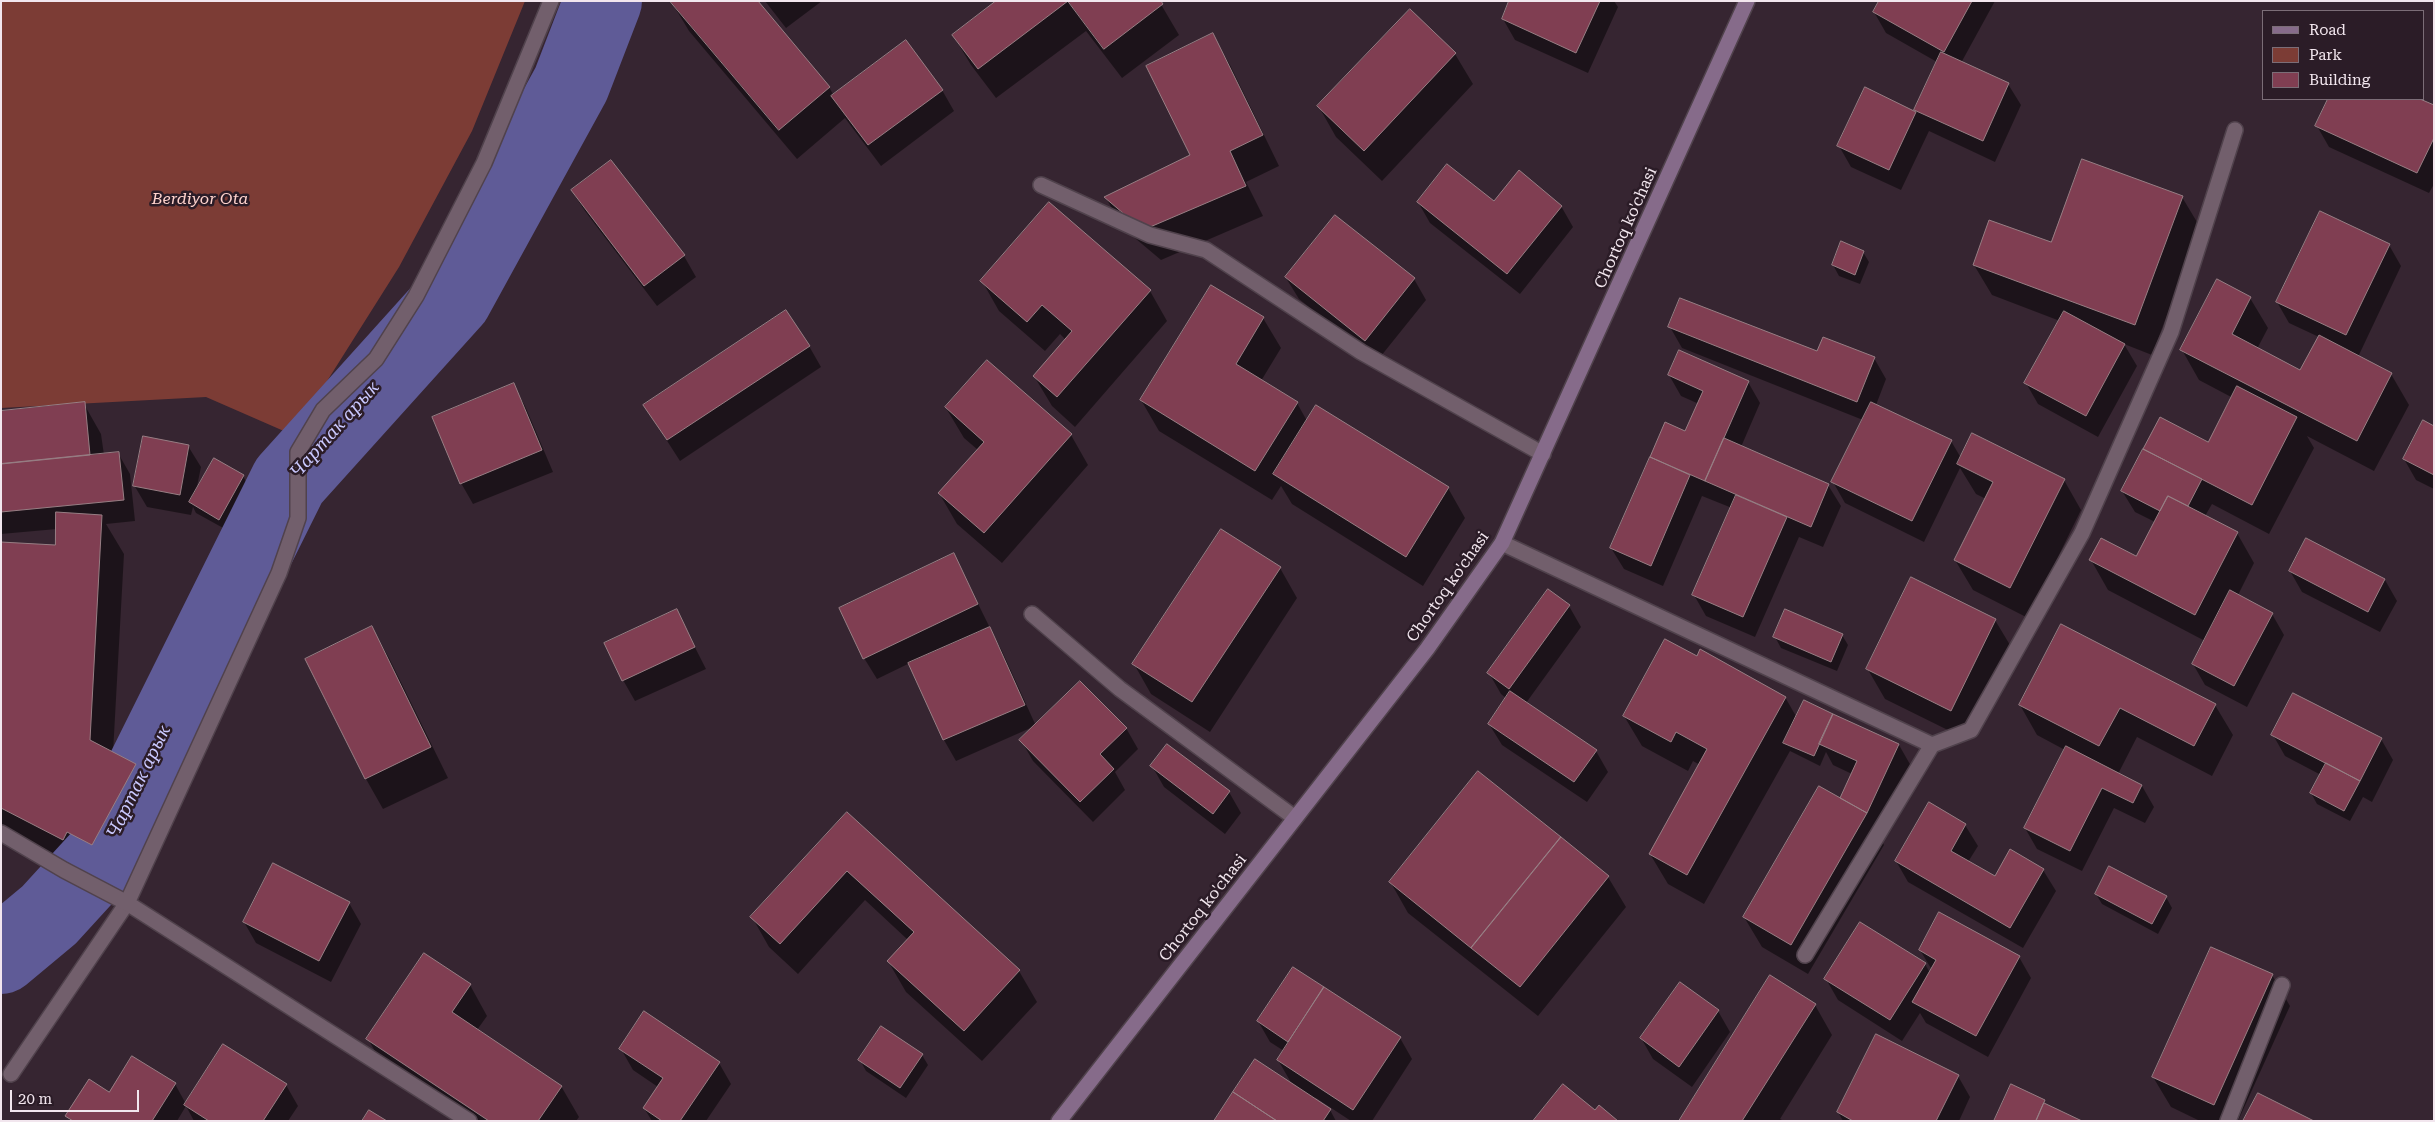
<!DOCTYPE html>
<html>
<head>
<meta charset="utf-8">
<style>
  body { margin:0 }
  #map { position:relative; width:2435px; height:1122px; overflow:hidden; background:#362531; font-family:"Roboto Serif",serif }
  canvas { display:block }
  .frame { position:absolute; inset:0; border:2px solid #f2e6ee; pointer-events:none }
  .legend { position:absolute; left:2262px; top:10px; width:162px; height:90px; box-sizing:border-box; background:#2b1c27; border:1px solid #7b6d77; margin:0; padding:6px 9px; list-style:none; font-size:15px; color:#f2e6ee }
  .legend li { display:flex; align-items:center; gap:10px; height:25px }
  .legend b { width:25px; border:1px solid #7b6d77 }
  .scale { position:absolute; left:10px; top:1090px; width:129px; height:22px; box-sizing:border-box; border:2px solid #f2e6ee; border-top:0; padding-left:6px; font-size:15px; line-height:18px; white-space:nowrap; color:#f2e6ee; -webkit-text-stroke:4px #2b1c27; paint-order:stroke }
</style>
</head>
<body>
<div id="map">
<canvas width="2435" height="1122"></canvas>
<div class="frame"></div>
<ul class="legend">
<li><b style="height:6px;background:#866b8a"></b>Road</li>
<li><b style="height:14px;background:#7c3c35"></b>Park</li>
<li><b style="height:14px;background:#803e52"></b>Building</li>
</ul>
<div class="scale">20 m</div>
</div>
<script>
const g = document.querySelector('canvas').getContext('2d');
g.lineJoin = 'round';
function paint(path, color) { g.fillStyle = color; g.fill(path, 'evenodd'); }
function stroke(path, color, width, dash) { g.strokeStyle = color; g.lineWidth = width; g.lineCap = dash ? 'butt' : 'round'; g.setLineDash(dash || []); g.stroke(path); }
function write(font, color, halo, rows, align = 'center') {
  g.font = font + ' "Roboto Serif",serif'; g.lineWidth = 5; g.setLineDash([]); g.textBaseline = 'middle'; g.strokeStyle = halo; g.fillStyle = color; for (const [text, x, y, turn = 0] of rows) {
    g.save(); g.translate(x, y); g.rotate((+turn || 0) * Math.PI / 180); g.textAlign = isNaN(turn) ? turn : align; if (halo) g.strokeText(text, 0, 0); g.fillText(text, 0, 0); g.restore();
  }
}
const green = new Path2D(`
  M1,1H525L472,131L399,267L293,435L206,397L1,408Z`);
const shadow = new Path2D(`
  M671,1L829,87L834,96L942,90L954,111L881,166L845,118L797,159L689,31Z
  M765,1H822L786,28Z
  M998,1H1159L1179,35L1122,78L1086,31L996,98L971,65L953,35Z
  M1511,1H1614L1618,7L1588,73L1515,40L1503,19Z
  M1880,1H1995L1961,63L2008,84L2021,105L1995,162L1929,131L1901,190L1851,167L1839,146L1914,112L1937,62L1886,33L1874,12Z
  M1410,11L1455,54L1473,84L1382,181L1336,137L1319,107Z
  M1212,35L1230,65L1279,166L1246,182L1263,216L1161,260L1123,228L1106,198L1191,156Z
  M2330,99H2417L2434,107V184L2429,193L2329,147L2317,126Z
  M611,161L684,256L696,277L657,306L585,211L572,191Z
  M2182,197L2200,227L2152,355L2124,344L2137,366L2098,437L2038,404L2026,383L2060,321L1992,295L1974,265L2052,243Z
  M1418,202L1561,206L1573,227L1520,294L1430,223Z
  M2389,245L2401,266L2358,357L2391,374L2409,405L2374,471L2307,436L2314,448L2269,534L2212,504L2205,516L2237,533L2254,563L2238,595L2272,614L2284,635L2247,707L2205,685L2193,664L2205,641L2108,590L2091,560L2137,557L2155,522L2135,512L2122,491L2209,444L2233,398L2199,380L2182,350L2250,298L2268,328L2257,349L2301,372L2319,337L2289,323L2277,302Z
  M1863,252L1869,262L1860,284L1839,276L1833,265Z
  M1286,278L1414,279L1426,300L1377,361L1299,299Z
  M982,281L1150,291L1167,321L1075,427L1052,406L1034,376L1066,340L1060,334L1045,351L999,311Z
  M1263,318L1281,348L1261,381L1297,403L1307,421L1448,488L1465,518L1423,586L1292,504L1281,486L1272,500L1159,431L1141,400Z
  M1670,327L1818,353L1874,358L1886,379L1876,405L1951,441L1961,458L2064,480L2081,510L2028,618L1973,590L1955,560L1986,499L1976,494L1960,468L1924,542L1845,503L1833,482L1863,420L1682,348Z
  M809,346L821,367L680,461L644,405Z
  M1669,375L1748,382L1760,403L1741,447L1828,485L1841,506L1823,547L1799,537L1755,637L1706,616L1694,595L1732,508L1702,496L1663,586L1624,569L1611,548L1666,424L1686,433L1699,404L1681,396Z
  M513,385L525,406L553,472L473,504L461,483Z
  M84,404L101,434L104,455L118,453L130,474L135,521L106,524L124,554L113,753L135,765L157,803L114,883L89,870L85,878L1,834V544L56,547L57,529L1,534V412Z
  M946,408L1071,435L1088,465L1002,563L957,524L939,493L978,450L964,438Z
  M2434,427V489L2416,480L2404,459Z
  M188,446L201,467L196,491L214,460L243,476L249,487L225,529L196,513L193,507L191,515L147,507L134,485Z
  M2307,539L2385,580L2397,601L2380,632L2302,592L2290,571Z
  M954,555L989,626L980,630L981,632L989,628L1001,649L1036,726L1126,728L1138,749L1115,772L1125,790L1093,822L1033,761L1021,740L1035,726L956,761L944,740L910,663L877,679L864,658L840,609Z
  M1280,568L1297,598L1210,732L1151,694L1134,664Z
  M1569,606L1581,627L1526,703L1596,751L1608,772L1587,802L1502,745L1489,724L1507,699L1501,694L1489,673Z
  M676,610L706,669L635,701L623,680Z
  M1995,620L2013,650L1968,740L1885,699L1867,668Z
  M372,628L389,658L448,778L383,809L366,779Z
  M1842,635L1848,645L1837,671L1781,648L1775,637Z
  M1697,658L1785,697L1797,718L1804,702L1899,745L1911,766L1879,835L1884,845L1808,974L1762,947L1744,917L1840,799L1852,774L1833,765L1826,752L1820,766L1790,751L1704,904L1668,884L1650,854L1700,765L1693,761L1688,771L1642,746L1624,716Z
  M2020,705H2215L2233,735L2212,776L2137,737L2118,774L2142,786L2154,807L2145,823L2114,808L2082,871L2037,849L2025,828L2065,750L2037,735Z
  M2273,735L2381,739L2393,760L2372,802L2363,797L2350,821L2317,804L2311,793L2321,775L2285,756Z
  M1152,766L1229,792L1241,813L1225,834L1164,787Z
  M847,814L1019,971L1037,1002L982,1061L906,992L888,961L908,940L865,900L798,974L769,947L752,917Z
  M1965,825L1978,846L1968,862L1996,878L2043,870L2056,891L2023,948L1908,882L1896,861Z
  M1608,877L1626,907L1538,1016L1408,913L1391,883Z
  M2096,894L2166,897L2172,908L2158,934L2102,904Z
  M349,903L361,924L331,982L256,943L244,922Z
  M1920,950L2019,957L2031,978L1988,1057L1926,1023L1920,1013L1902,1041L1838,1000L1826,979L1925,964L1930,973L1932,970Z
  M1293,968L1400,1038L1412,1059L1372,1121H1351L1316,1098L1314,1100L1330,1110L1336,1121H1216L1293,1086L1278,1060L1284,1051L1270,1042L1258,1021Z
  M2272,975L2290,1006L2238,1121H2200L2171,1107L2153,1077Z
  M1681,984L1718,1011L1730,1032L1692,1087L1653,1059L1641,1038Z
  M470,985L487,1016L477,1030L561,1086L579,1117L576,1121H463L385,1069L368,1039Z
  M1815,1005L1832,1035L1780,1119L1784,1121H1680Z
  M621,1049L719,1063L731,1084L706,1121H652L644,1108L658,1087L633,1070Z
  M922,1055L928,1065L906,1098L866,1071L860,1060Z
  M1958,1076L1970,1097L1959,1121H1843L1838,1112Z
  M175,1084L186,1104L286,1085L298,1106L288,1121H194L186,1106L177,1121H70L67,1116Z`);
const river = new Path2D(`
  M1,955L49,915L102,857L289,481L453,299L571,84L603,1`);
const building = new Path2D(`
  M670,1H758L830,87L779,130Z
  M996,1H1068L978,69L952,35Z
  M1068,1H1161L1163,4L1104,49Z
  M1509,1H1600L1576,53L1502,19Z
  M1879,1H1972L1944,52L1873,12Z
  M1410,9L1456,53L1364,151L1317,106Z
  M1213,33L1263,135L1230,151L1246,186L1143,230L1104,197L1190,155L1146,66Z
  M906,40L943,90L868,145L831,96Z
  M1941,52L2009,83L1983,141L1914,110Z
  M1865,87L1916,112L1889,170L1837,146Z
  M2328,99H2420L2434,105V138L2417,173L2315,126Z
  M2082,159L2183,196L2135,325L1973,265L1989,220L2051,242Z
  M611,160L685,255L644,286L571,190Z
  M1447,164L1494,201L1519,170L1562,206L1507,274L1417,202Z
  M1049,202L1151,290L1057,397L1033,376L1072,331L1042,305L1027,322L980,281Z
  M2320,211L2390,244L2346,335L2276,302Z
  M1335,215L1415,278L1365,341L1285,277Z
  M1841,241L1864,251L1855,275L1832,265Z
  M2217,279L2251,297L2232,334L2300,370L2319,335L2392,373L2357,441L2180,350Z
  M1211,285L1264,317L1236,364L1298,402L1255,471L1140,400Z
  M1680,298L1817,351L1823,337L1875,357L1857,402L1668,327Z
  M786,310L810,346L667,440L643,405Z
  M2064,311L2125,344L2086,416L2024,383Z
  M1679,350L1749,381L1705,481L1650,457L1665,422L1685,431L1703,391L1668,375Z
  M987,360L1072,434L984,533L938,493L984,442L945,407Z
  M514,383L542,450L460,484L432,417Z
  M2237,386L2297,417L2252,505L2143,449L2160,417L2208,442Z
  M85,402L90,455L1,464V411Z
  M1871,402L1952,440L1912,521L1831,482Z
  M1316,405L1449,487L1406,557L1273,474Z
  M2423,420L2434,426V475L2403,459Z
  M1972,433L2065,479L2010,588L1954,560L1993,482L1957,464Z
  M143,436L189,445L180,495L133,486Z
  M1724,438L1829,484L1811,527L1705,481Z
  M2143,449L2202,479L2188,506L2168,496L2160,511L2121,491Z
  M119,452L124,500L1,512V464Z
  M1650,457L1690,475L1651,566L1610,548Z
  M214,458L244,475L219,520L189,502Z
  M1736,495L1787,517L1743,617L1692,595Z
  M2168,496L2238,532L2195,615L2089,560L2101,538L2136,556Z
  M56,512L102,515L90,740L136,764L92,845L67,832L63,840L1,808V542L55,545Z
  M1221,529L1281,567L1192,702L1132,664Z
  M2306,538L2385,579L2368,612L2289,571Z
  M954,553L978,604L863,659L839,608Z
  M1911,577L1996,619L1951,711L1866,669Z
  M1548,589L1570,605L1509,689L1487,673Z
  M2230,590L2273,613L2234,686L2192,664Z
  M677,609L695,647L622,681L604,643Z
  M1785,609L1843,634L1831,662L1773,637Z
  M2061,624L2216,704L2194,746L2120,708L2099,746L2019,705Z
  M372,626L431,747L365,779L305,659Z
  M990,627L1025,705L943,740L908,663Z
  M1665,639L1697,656L1700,649L1786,697L1687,875L1649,854L1707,749L1676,732L1671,742L1623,716Z
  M1080,681L1127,728L1100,754L1114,769L1080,802L1019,740Z
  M1510,691L1597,750L1574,782L1488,724Z
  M2293,693L2382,738L2360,781L2271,735Z
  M1804,700L1833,714L1814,756L1783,743Z
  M1833,714L1899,744L1867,813L1840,798L1857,761L1819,744Z
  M1167,744L1230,791L1213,814L1150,766Z
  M2066,746L2142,785L2133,803L2102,788L2070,851L2024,828Z
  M2326,763L2360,781L2344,811L2310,793Z
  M1478,771L1561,837L1471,948L1389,882Z
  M1819,786L1867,813L1791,945L1743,917Z
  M1929,802L1966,824L1951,851L1995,876L2010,849L2044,869L2010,928L1895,861Z
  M847,812L1020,970L964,1031L887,961L914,932L847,871L780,944L750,917Z
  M1561,837L1609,876L1520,987L1471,948Z
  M273,863L350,902L319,961L243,922Z
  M2109,866L2167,896L2152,924L2095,894Z
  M1939,912L2020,956L1976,1036L1912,1002L1936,960L1919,950Z
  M1860,922L1926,963L1890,1020L1824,979Z
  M2211,947L2273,974L2214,1105L2152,1077Z
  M424,953L471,984L452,1012L562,1086L538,1121H489L366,1039Z
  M1293,967L1324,987L1288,1042L1257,1021Z
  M1770,975L1816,1004L1742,1121H1679Z
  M1680,982L1719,1010L1679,1067L1640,1038Z
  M1324,987L1401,1037L1353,1110L1277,1060Z
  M644,1011L720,1062L680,1121H662L643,1108L663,1078L619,1049Z
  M881,1026L923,1054L900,1088L858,1060Z
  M1876,1034L1959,1075L1936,1121H1853L1837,1112Z
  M223,1044L287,1084L263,1121H209L184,1105Z
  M132,1056L176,1083L152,1121H73L65,1116L89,1079L109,1092Z
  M1255,1059L1331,1109L1323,1121H1277L1233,1092Z
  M1563,1084L1595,1110L1599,1105L1618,1121H1533Z
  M2011,1084L2045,1100L2036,1121H1994Z
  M1233,1092L1277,1121H1214Z
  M2258,1093L2314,1121H2243Z
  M2044,1103L2082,1121H2036Z
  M369,1110L387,1121H362Z`);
const lane = new Path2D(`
  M1041,185L1150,235L1206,250L1361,352L1543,454
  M1032,614L1120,689L1295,818
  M11,1074L127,903
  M2228,1121L2282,985`);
const street = new Path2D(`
  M1502,543L1932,745
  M1,833L64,870L127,903L469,1121
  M127,903L279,573L298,518V452L323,410L376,359L416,296L484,163L551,1
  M1805,955L1932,745L1971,730L2082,533L2171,332L2235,130`);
const secondary = new Path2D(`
  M1059,1121L1427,649L1502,543L1747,1`);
const parkNames = [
  ["Berdiyor Ota",200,199]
];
const streetNames = [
  ["Chortoq ko'chasi",1626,228,-66],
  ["Chortoq ko'chasi",1448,587,-55],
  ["Chortoq ko'chasi",1203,908,-52]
];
const waterNames = [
  ["Чартак арык",335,430,-48],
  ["Чартак арык",139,782,-64]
];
paint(green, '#7c3c35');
paint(shadow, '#0007');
stroke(river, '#5f5b97', 78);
paint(building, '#803e52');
stroke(building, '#977e84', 1);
stroke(lane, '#50424c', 18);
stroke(street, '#50424c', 18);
stroke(secondary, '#50424c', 18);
stroke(lane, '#725f6c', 15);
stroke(street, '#725f6c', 15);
stroke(secondary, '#866b8a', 15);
write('italic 16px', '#ffd3cd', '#2b1c27', parkNames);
write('16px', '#f2e6ee', '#2b1c27', streetNames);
write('italic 18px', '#cac9ff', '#2b1c27', waterNames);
</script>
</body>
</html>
